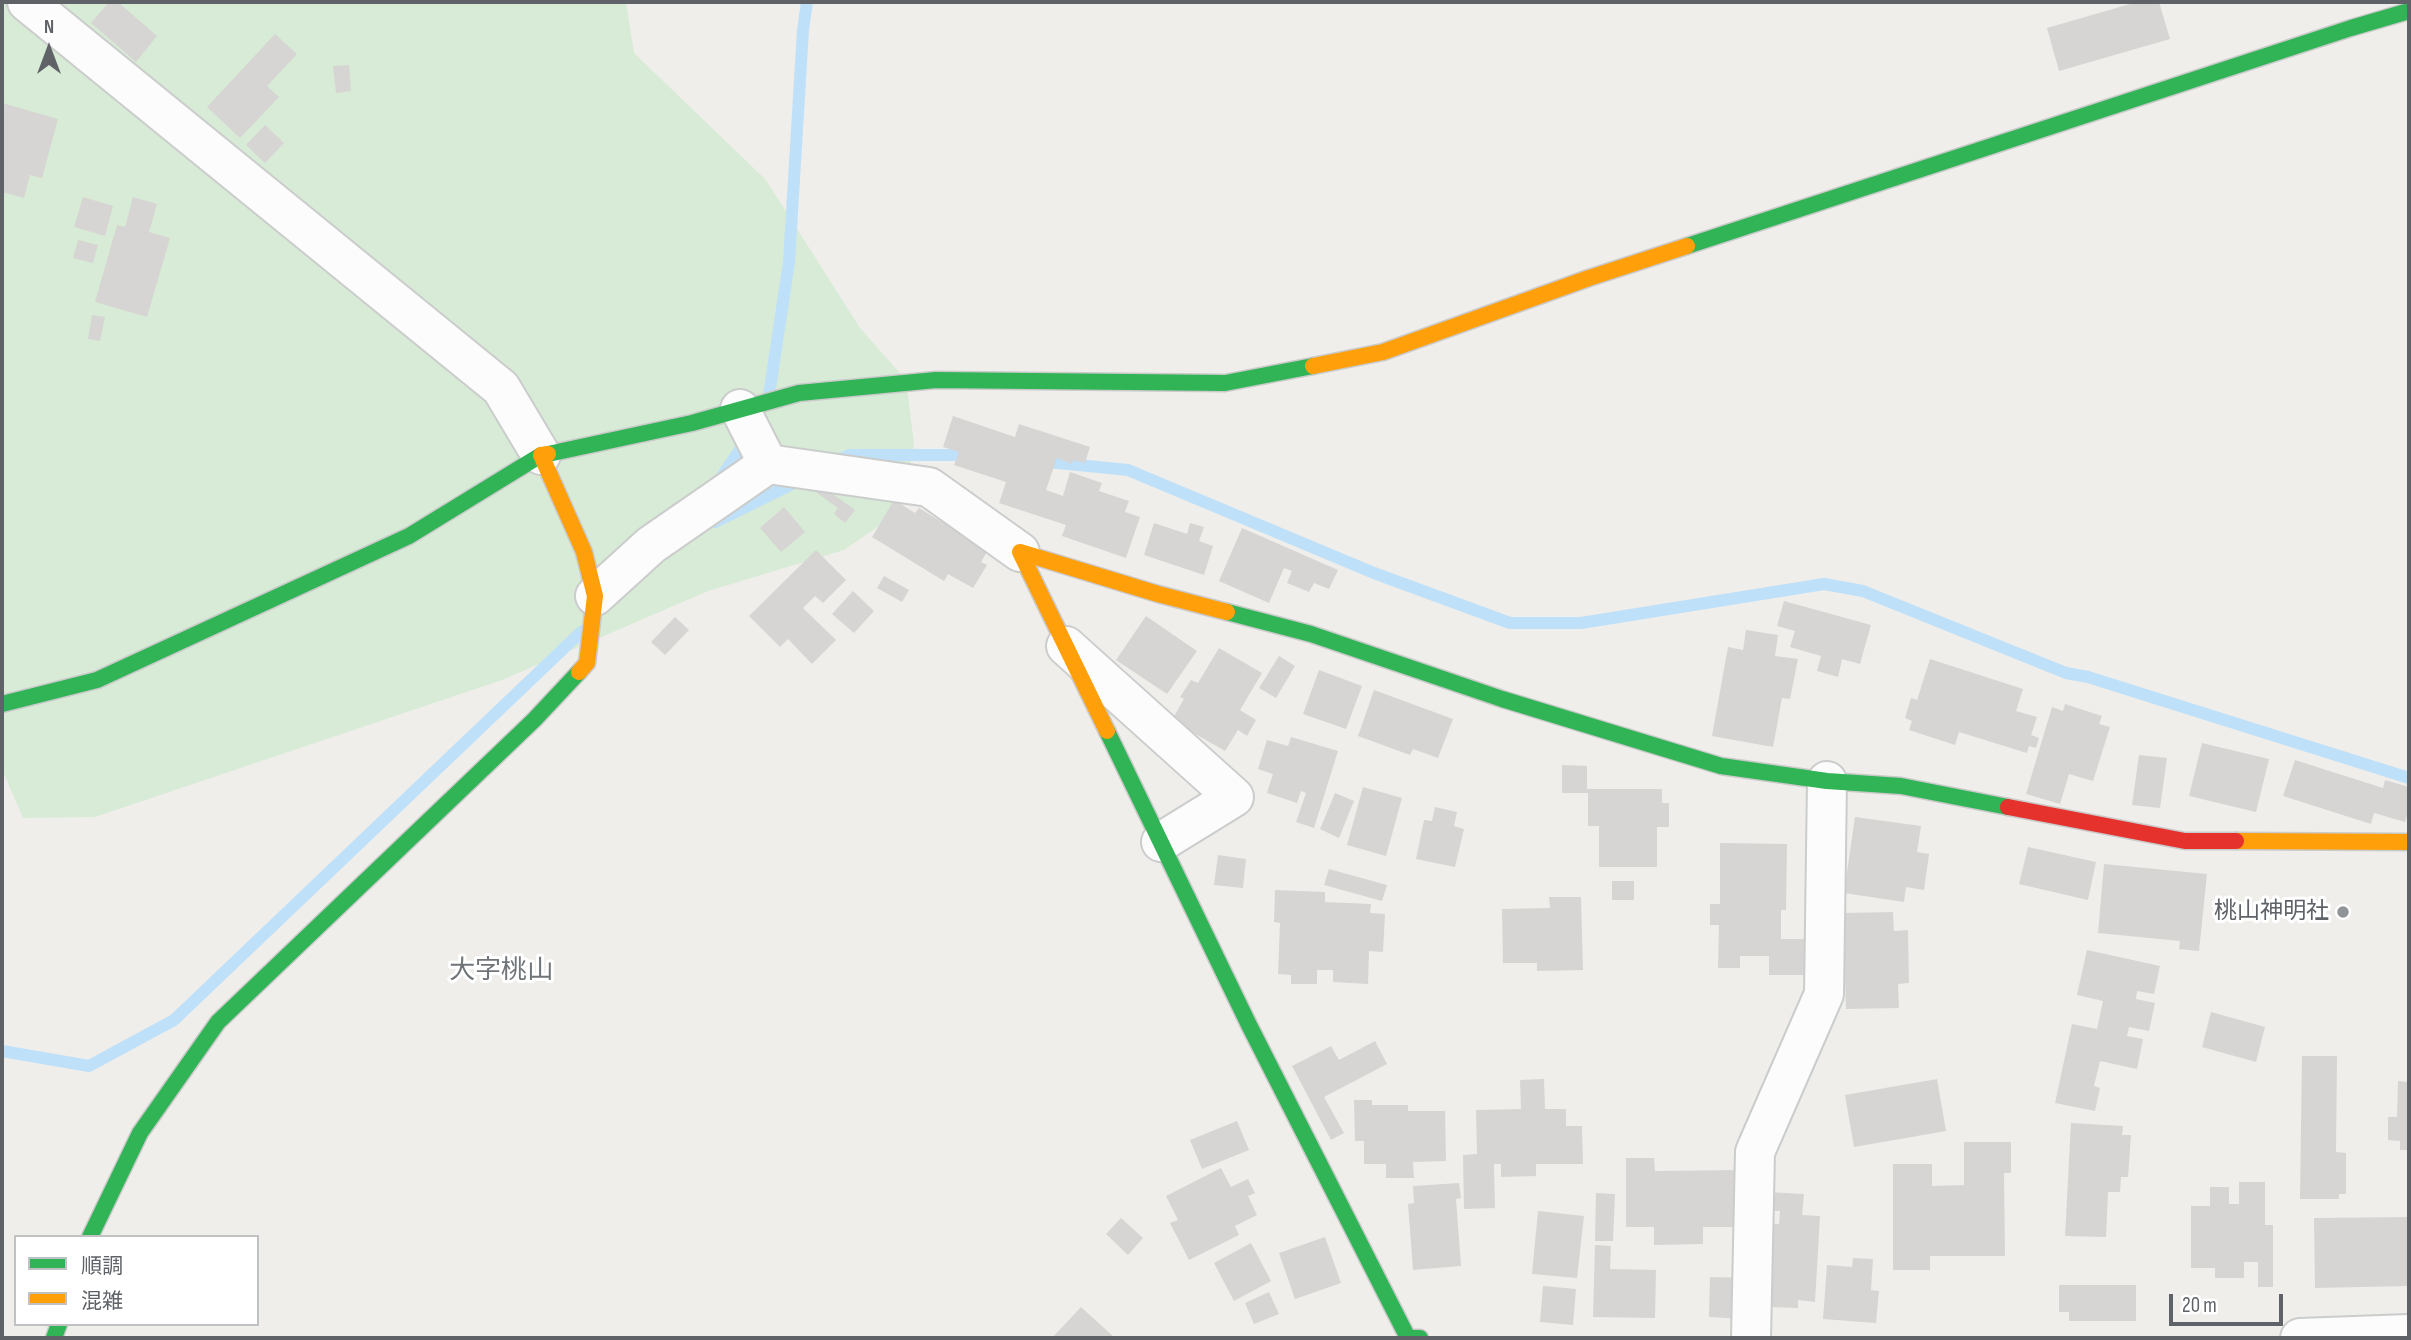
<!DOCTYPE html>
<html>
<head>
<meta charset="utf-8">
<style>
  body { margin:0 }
  #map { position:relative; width:2411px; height:1340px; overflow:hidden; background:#efeeea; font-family:"Sofia Sans Condensed","Noto Sans JP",sans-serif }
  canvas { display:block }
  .frame { position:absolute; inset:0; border:4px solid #5f6368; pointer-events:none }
  .legend { position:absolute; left:14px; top:1235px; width:245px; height:91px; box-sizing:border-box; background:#fff; border:2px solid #bfc1c3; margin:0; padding:9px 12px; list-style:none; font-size:21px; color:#5f6368 }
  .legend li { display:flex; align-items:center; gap:14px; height:35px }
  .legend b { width:35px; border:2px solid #bfc1c3 }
  .north { position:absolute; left:14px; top:14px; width:70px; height:70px; -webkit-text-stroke:5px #fff; paint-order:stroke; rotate:0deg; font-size:19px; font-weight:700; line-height:28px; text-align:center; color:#5f6368 }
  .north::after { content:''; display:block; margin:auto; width:24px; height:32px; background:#5f6368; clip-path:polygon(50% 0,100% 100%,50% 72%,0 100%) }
  .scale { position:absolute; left:2169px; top:1294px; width:114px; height:32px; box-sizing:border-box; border:4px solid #5f6368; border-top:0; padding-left:9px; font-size:21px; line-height:24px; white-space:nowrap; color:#5f6368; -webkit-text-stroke:5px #fff; paint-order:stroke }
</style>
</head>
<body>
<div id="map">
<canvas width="2411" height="1340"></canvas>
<div class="frame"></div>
<ul class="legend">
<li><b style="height:9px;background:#30b455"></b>順調</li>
<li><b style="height:9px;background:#ff9f0a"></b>混雑</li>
</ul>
<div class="north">N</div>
<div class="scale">20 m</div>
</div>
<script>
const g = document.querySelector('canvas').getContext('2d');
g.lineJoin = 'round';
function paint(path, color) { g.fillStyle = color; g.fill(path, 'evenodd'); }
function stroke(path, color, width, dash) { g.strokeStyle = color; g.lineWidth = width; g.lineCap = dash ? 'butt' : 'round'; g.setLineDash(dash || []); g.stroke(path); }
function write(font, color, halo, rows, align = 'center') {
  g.font = font + ' "Sofia Sans Condensed","Noto Sans JP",sans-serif'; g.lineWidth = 6; g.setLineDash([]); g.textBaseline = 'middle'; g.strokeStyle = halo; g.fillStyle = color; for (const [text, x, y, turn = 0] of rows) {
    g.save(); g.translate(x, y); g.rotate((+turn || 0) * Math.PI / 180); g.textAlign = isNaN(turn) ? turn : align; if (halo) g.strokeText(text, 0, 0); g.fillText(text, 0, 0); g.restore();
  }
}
const green = new Path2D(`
  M2,2H626L634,53L766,180L860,328L906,380L914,444L902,510L844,550L708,591L502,680L95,817L23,818L2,769Z`);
const stream = new Path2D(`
  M769,395L789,262L803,30L807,2
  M1038,461L1128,470L1374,573L1510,623H1581L1824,584L1863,591L2066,673L2088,677L2409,778
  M834,463L849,455H975
  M718,482L747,439
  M715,522L802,479
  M2,1051L89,1066L174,1020L582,631`);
const building = new Path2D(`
  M109,2H118L157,36L136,62L91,23Z
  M2137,2H2159L2170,39L2059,71L2047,28Z
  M275,34L297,54L267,86L279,97L240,138L207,107Z
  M349,65L351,91L336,93L333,66Z
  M2,103L58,119L42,178L30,175L24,198L2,192Z
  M265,125L284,143L265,163L246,145Z
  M83,197L113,206L105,236L74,227Z
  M133,197L157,204L149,232L170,238L147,317L95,302L117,225L125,227Z
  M78,240L98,245L93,263L73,258Z
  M92,315L105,317L100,341L88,339Z
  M953,416L1015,437L1019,424L1090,447L1085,463L1073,460L1072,464L1057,458L1046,490L1063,496L1070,472L1102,483L1099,491L1129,501L1125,512L1140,517L1126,558L1062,536L1066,525L999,503L1006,482L954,465L959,452L943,447Z
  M818,483L855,510L845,523L834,514L838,508L813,490Z
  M894,500L915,513L919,508L988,550L981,562L987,565L973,588L948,574L944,581L872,537Z
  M784,507L805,532L781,552L760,528Z
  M1154,523L1187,534L1190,523L1204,527L1199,541L1213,546L1204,575L1144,555Z
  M1242,528L1338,570L1329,589L1314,583L1309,592L1287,583L1292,571L1284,568L1269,603L1219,581Z
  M816,550L846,580L823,603L815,596L803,608L836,640L812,664L788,639L780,647L749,616Z
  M884,576L909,590L902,602L877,588Z
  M853,591L874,611L854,633L832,614Z
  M1784,601L1871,625L1860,664L1842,659L1838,677L1817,671L1821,656L1790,647L1795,631L1777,626Z
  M1146,616L1197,651L1167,694L1116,660Z
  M675,617L689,630L665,655L651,642Z
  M1746,630L1778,635L1775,656L1798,659L1790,699L1782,698L1773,747L1712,736L1728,647L1743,650Z
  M1219,648L1262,673L1240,710L1256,720L1247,736L1238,730L1225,751L1192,732L1189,739L1168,727L1184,699L1180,697L1191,680L1198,683Z
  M1279,656L1295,666L1276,698L1259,688Z
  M1930,659L2023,689L2016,711L2037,717L2031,735L2039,738L2036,748L2029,746L2027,753L1959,732L1955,745L1909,730L1912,721L1905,718L1911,698L1917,700Z
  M1319,670L1362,686L1346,729L1303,714Z
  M1374,690L1453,719L1438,758L1413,749L1410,755L1358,736Z
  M2065,704L2102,716L2099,724L2110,727L2093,781L2069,774L2060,804L2026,794L2052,707L2063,711Z
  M1291,737L1338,751L1314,828L1296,822L1306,793L1301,791L1297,803L1267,793L1273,774L1258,769L1267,740L1288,746Z
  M2202,743L2269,759L2256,812L2189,796Z
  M2139,755L2167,758L2160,808L2132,805Z
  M2295,760L2383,788L2385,780L2409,787V809L2405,822L2374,813L2371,824L2283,796Z
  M1562,765L1587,766V789H1662V803H1669V827H1657V867H1599V826H1588V793H1562Z
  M1363,787L1402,798L1386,856L1347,845Z
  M1335,793L1354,801L1339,838L1320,829Z
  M1435,807L1457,812L1454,826L1464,829L1455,867L1416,859L1424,820L1432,821Z
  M1855,817L1921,826L1917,852L1929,854L1924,890L1906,887L1904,902L1844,893Z
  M1720,843L1787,844L1786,910H1781V939H1811V975H1769V956H1740V968H1718L1719,925H1710V904H1720Z
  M2028,847L2096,862L2088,900L2019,884Z
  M1218,855L1246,859L1243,888L1214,885Z
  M2104,864L2207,874L2199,951L2179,949L2180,941L2098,933Z
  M1329,869L1387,885L1382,901L1324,885Z
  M1612,881H1634V900H1612Z
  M1275,890L1325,892V902L1371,904L1370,913L1385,914L1383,952L1369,951L1368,984L1333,982V970H1317V984H1291V975L1278,974L1280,923L1274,922Z
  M1549,897H1581L1583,970L1537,971V963H1503L1502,909L1550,908Z
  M1893,912L1894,931L1908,930L1909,983L1898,984L1899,1008L1846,1009L1843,913Z
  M2087,950L2160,966L2154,994L2137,991L2136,999L2155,1003L2149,1031L2129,1027L2127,1036L2143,1039L2137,1069L2100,1061L2094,1086L2100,1088L2095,1111L2055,1103L2072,1024L2097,1029L2103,1001L2077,995Z
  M2211,1012L2265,1027L2256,1062L2202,1047Z
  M1375,1041L1387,1064L1324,1097L1344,1133L1331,1140L1292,1066L1331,1046L1339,1060Z
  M2302,1056H2337L2336,1152L2346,1153V1194H2339V1199H2300Z
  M1544,1079L1545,1109H1566V1126H1582L1583,1164H1536V1176L1501,1177V1164H1494L1495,1208L1464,1209L1463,1155L1477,1154L1476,1110L1521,1109L1520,1080Z
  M1937,1079L1946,1131L1854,1147L1845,1095Z
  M2398,1081L2409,1082V1150H2400V1141L2388,1140V1117H2397Z
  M1354,1100H1372V1105H1408V1111H1445L1446,1161L1413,1162L1414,1178H1386V1164H1364V1141H1355Z
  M1237,1121L1249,1150L1202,1169L1190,1140Z
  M2071,1123L2123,1126L2122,1135H2131L2128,1177H2121L2120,1192H2108L2106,1237L2065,1236Z
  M1964,1142H2011V1173H2004L2005,1256H1930V1270H1893V1164H1932V1186L1964,1185Z
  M1626,1158H1654L1655,1171L1742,1170V1227H1703V1244L1654,1245V1227H1626Z
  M1221,1168L1231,1187L1248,1179L1255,1193L1248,1196L1257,1215L1235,1226L1239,1235L1189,1260L1170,1223L1178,1220L1166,1196Z
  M2239,1182H2265V1225H2273V1287H2258V1262H2244V1278H2215V1268H2191V1206H2210V1187H2229V1204H2239Z
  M1459,1183L1461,1198L1456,1199L1461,1266L1413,1270L1408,1204L1414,1203L1413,1186Z
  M1768,1192L1804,1194L1802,1215L1820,1216L1815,1302L1798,1300V1308L1769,1307L1763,1223L1779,1224L1780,1211H1766Z
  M1596,1193L1615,1194L1613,1241H1595Z
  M1538,1211L1584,1216L1577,1278L1532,1274Z
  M2409,1217V1286L2315,1288L2314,1218Z
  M1121,1218L1143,1238L1128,1255L1106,1234Z
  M1325,1237L1341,1283L1295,1299L1279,1253Z
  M1251,1243L1271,1281L1234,1301L1214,1263Z
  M1595,1245L1611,1246L1610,1269L1656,1270L1655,1318L1593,1317Z
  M1853,1258L1873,1259L1871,1290L1879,1291L1876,1323L1823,1319L1827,1265L1852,1267Z
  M1710,1277L1745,1278L1744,1319L1709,1317Z
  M2059,1285H2136V1321H2069V1312H2059Z
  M1543,1286L1576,1289L1573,1325L1540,1322Z
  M1269,1292L1279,1314L1254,1324L1245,1303Z
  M1081,1307L1115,1338H1052Z`);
const street = new Path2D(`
  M27,2L501,388L541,455
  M740,409L768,464
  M595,596L651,545L768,464L929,487L1020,552
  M1066,646L1234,797L1161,842
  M1751,1338L1755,1152L1824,994L1827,781
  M2300,1338L2409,1334`);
const fast = new Path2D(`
  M1687,246L2351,28L2409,11
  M548,454L692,423L799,393L936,380L1225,383L1313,366
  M1227,612L1311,634L1502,699L1721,766L1827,781L1901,786L2008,807
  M2,704L97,680L409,536L541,455
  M1107,731L1249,1025L1408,1338H1420
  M90,1237L140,1133L218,1022L534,720L579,672
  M54,1338L59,1324`);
const slow = new Path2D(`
  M1313,366L1383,352L1589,278L1687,246
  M548,454L541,455L584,552L595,596L587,663L579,672
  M1107,731L1020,552L1158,594L1227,612
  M2236,841L2409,842`);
const jam = new Path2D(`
  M2008,807L2185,841H2236`);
const markers = [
  [2343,912,7,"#919496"]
];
const poiNames = [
  ["桃山神明社",2329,912]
];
const quarterNames = [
  ["大字桃山",501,971]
];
paint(green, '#d8ebd6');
stroke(stream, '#bfe0f9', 12);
paint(building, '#d6d5d3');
stroke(street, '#cbcccc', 42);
stroke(fast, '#cacacb', 19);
stroke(slow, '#cacacb', 19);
stroke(jam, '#cacacb', 19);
stroke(street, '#fdfcfc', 38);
stroke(fast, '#30b455', 16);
stroke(slow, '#ff9f0a', 16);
stroke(jam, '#e5322d', 16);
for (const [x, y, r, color] of markers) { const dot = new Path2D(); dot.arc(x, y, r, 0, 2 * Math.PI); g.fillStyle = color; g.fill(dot); stroke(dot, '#fff', 2.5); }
write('23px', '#5f6368', '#fff', poiNames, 'right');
write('26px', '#70757a', '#fff', quarterNames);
</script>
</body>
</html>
